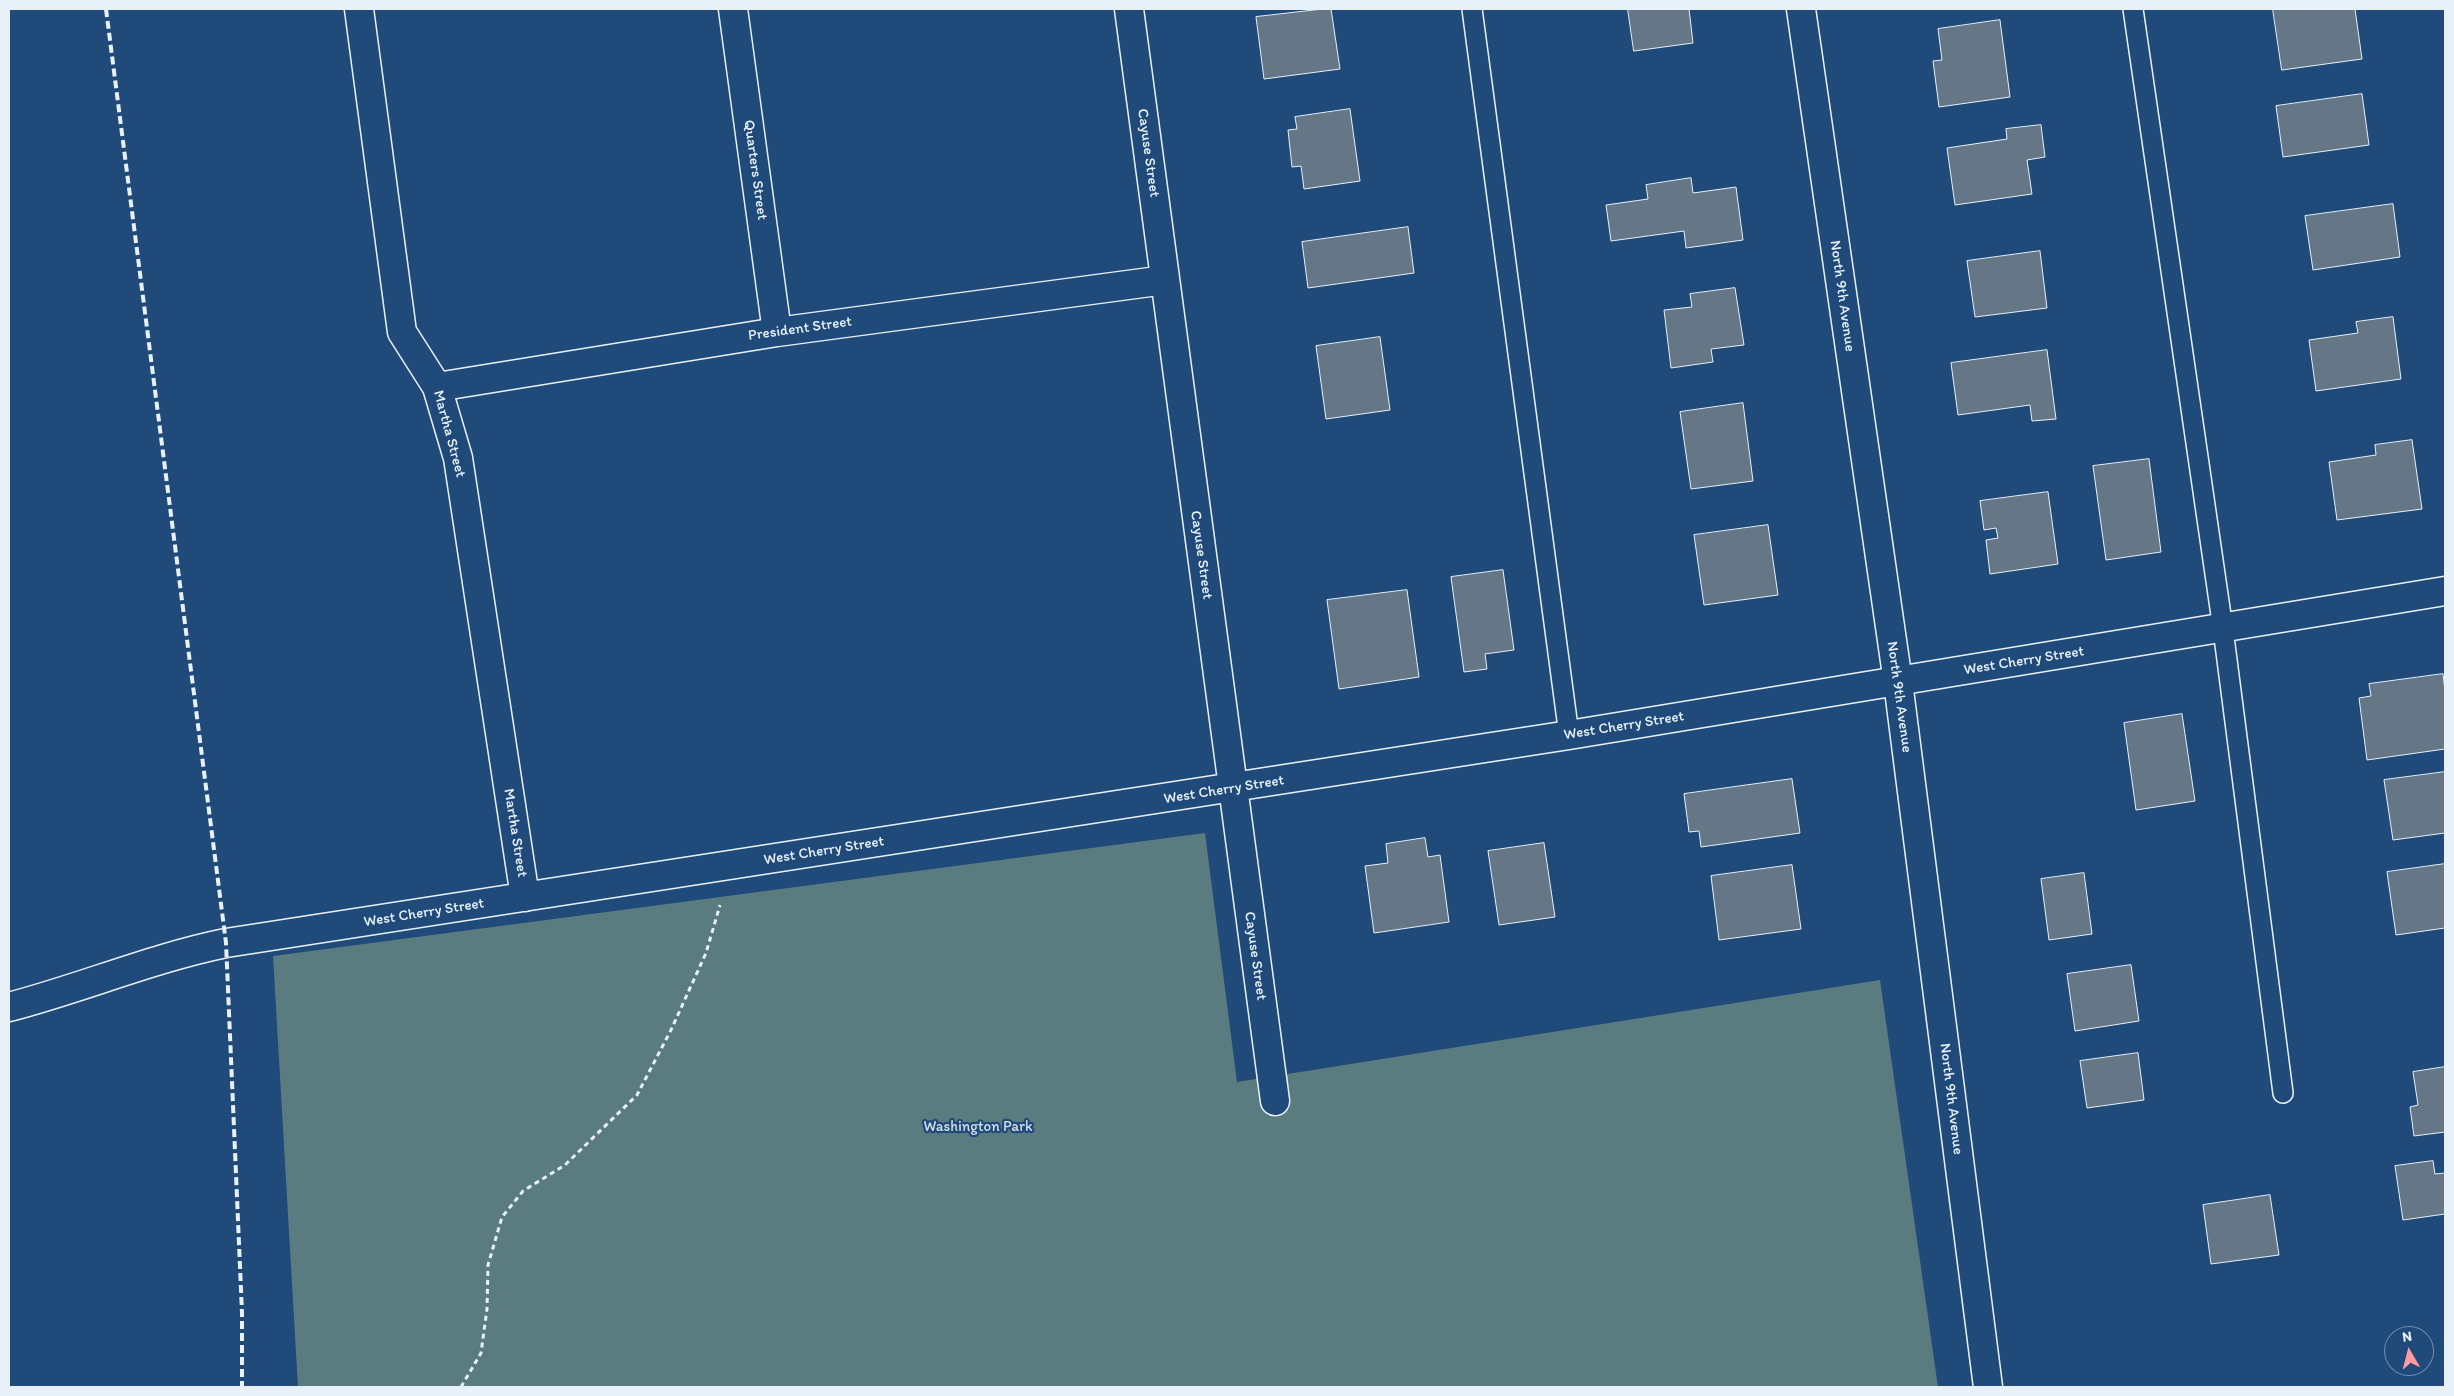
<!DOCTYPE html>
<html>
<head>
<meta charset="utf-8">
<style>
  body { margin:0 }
  #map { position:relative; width:2454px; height:1396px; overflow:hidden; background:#1f4a7a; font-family:Itim,sans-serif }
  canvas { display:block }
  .frame { position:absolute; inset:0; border:10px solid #e8f1f8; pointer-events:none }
  .north { position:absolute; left:2384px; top:1326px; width:50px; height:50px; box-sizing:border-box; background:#1f4a7a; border:1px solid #6f8dac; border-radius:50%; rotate:352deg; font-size:14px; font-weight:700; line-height:20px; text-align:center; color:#e8f1f8 }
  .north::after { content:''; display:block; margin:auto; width:18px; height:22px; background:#ff9aa2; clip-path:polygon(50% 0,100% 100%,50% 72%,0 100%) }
</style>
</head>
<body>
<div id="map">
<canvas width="2454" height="1396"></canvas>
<div class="frame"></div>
<div class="north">N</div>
</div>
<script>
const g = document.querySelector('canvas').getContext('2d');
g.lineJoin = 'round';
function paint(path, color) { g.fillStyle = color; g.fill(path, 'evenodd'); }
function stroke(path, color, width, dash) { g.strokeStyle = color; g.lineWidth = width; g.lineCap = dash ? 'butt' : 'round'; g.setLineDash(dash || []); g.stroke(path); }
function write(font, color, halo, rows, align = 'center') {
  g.font = font + ' Itim,sans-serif'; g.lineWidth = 4.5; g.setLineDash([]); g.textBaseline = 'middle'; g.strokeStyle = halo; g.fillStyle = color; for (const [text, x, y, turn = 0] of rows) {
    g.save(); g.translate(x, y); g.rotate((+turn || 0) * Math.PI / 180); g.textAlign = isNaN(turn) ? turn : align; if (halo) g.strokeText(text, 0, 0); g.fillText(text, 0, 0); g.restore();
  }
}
const green = new Path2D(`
  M1205,833L1237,1082L1880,980L1938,1387H298L273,956Z`);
const building = new Path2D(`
  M1323,9H1331L1340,69L1264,79L1256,17Z
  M1628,9H1689L1693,43L1634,51Z
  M2273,9H2355L2362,59L2282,70Z
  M2000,20L2010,97L1939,107L1933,61L1942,60L1938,29Z
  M2362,94L2369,145L2283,157L2276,106Z
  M1350,109L1360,181L1304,189L1301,166L1292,167L1288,130L1297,129L1295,117Z
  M2041,125L2045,157L2027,160L2032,194L1955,205L1947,148L2007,139L2006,129Z
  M1691,178L1693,193L1736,187L1743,240L1686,248L1684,231L1611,241L1606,205L1648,199L1646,185Z
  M2393,204L2400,257L2313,270L2305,216Z
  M1408,227L1414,273L1308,288L1302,242Z
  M2040,251L2047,308L1975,317L1967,261Z
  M1735,288L1744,345L1711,349L1713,362L1671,368L1664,310L1692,307L1690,294Z
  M2393,317L2401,379L2316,391L2309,340L2358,333L2356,322Z
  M1380,337L1390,410L1326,419L1316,346Z
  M2047,350L2056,419L2032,421L2030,405L1958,415L1951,363Z
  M1743,403L1753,481L1691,489L1680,412Z
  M2412,440L2422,509L2337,520L2329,462L2376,455L2375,445Z
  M2149,459L2161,552L2106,560L2093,466Z
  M2048,492L2058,564L1990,574L1986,540L1998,538L1996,528L1984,530L1980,501Z
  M1768,525L1778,595L1704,605L1694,535Z
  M1503,570L1514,650L1485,654L1487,669L1464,672L1451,577Z
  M1407,590L1419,677L1339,689L1327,600Z
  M2443,674L2445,691V749L2367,760L2359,698L2371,696L2369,684Z
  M2182,714L2195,801L2136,810L2124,723Z
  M2445,772V833L2393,840L2384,780Z
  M1792,779L1800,833L1701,847L1699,831L1689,832L1684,794Z
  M1425,838L1428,857L1440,855L1449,922L1374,933L1365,866L1388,863L1386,844Z
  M1544,843L1555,917L1499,925L1488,851Z
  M2445,864V928L2396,935L2387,872Z
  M1792,865L1801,929L1719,940L1711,876Z
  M2084,873L2092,934L2049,940L2041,879Z
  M2131,965L2139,1021L2075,1031L2067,974Z
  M2138,1053L2144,1100L2087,1108L2080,1061Z
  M2445,1067V1132L2414,1136L2410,1107L2418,1105L2413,1072Z
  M2433,1161L2435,1174L2445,1173V1214L2403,1220L2395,1166Z
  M2270,1195L2279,1255L2211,1264L2203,1205Z`);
const path = new Path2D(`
  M461,1387L481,1353L487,1309L488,1265L502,1217L523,1191L565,1165L637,1095L671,1030L706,953L720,905`);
const lane = new Path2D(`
  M1472,9L1569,735
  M2133,9L2223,629L2283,1093`);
const street = new Path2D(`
  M359,9L402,332L437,387L458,458L525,897
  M733,9L777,332
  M1129,9L1275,1101
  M437,387L777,332L1165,280
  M9,1007C82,988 152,958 226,943L1569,735L2445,591`);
const primary = new Path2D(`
  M1801,9L1898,682L1988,1387`);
const rail = new Path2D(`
  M106,9L226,943L242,1313V1387`);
const streetNames = [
  ["Cayuse Street",1148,153,82],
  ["Quarters Street",755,170,82],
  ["North 9th Avenue",1842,296,82],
  ["President Street",800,329,-8],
  ["Martha Street",449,434,75],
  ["Cayuse Street",1201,555,82],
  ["West Cherry Street",2024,661,-9],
  ["North 9th Avenue",1899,697,82],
  ["West Cherry Street",1624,726,-9],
  ["West Cherry Street",1224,790,-9],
  ["Martha Street",515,833,81],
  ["West Cherry Street",824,851,-9],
  ["West Cherry Street",424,913,-9],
  ["Cayuse Street",1255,956,82],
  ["North 9th Avenue",1951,1099,83]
];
const parkNames = [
  ["Washington Park",978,1127]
];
paint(green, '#5a7c81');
paint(building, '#657786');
stroke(building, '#e8f1f8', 1);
stroke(lane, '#e8f1f8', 22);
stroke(street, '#e8f1f8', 31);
stroke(primary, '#e8f1f8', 31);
stroke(path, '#e8f1f8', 3, [5, 4]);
stroke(lane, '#1f4a7a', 19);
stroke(street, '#1f4a7a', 28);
stroke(primary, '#1f4a7a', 28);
stroke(rail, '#e8f1f8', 4, [8, 4]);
write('15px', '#e8f1f8', '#1f4a7a', streetNames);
write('15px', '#d3dfe6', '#1f4a7a', parkNames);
</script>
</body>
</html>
